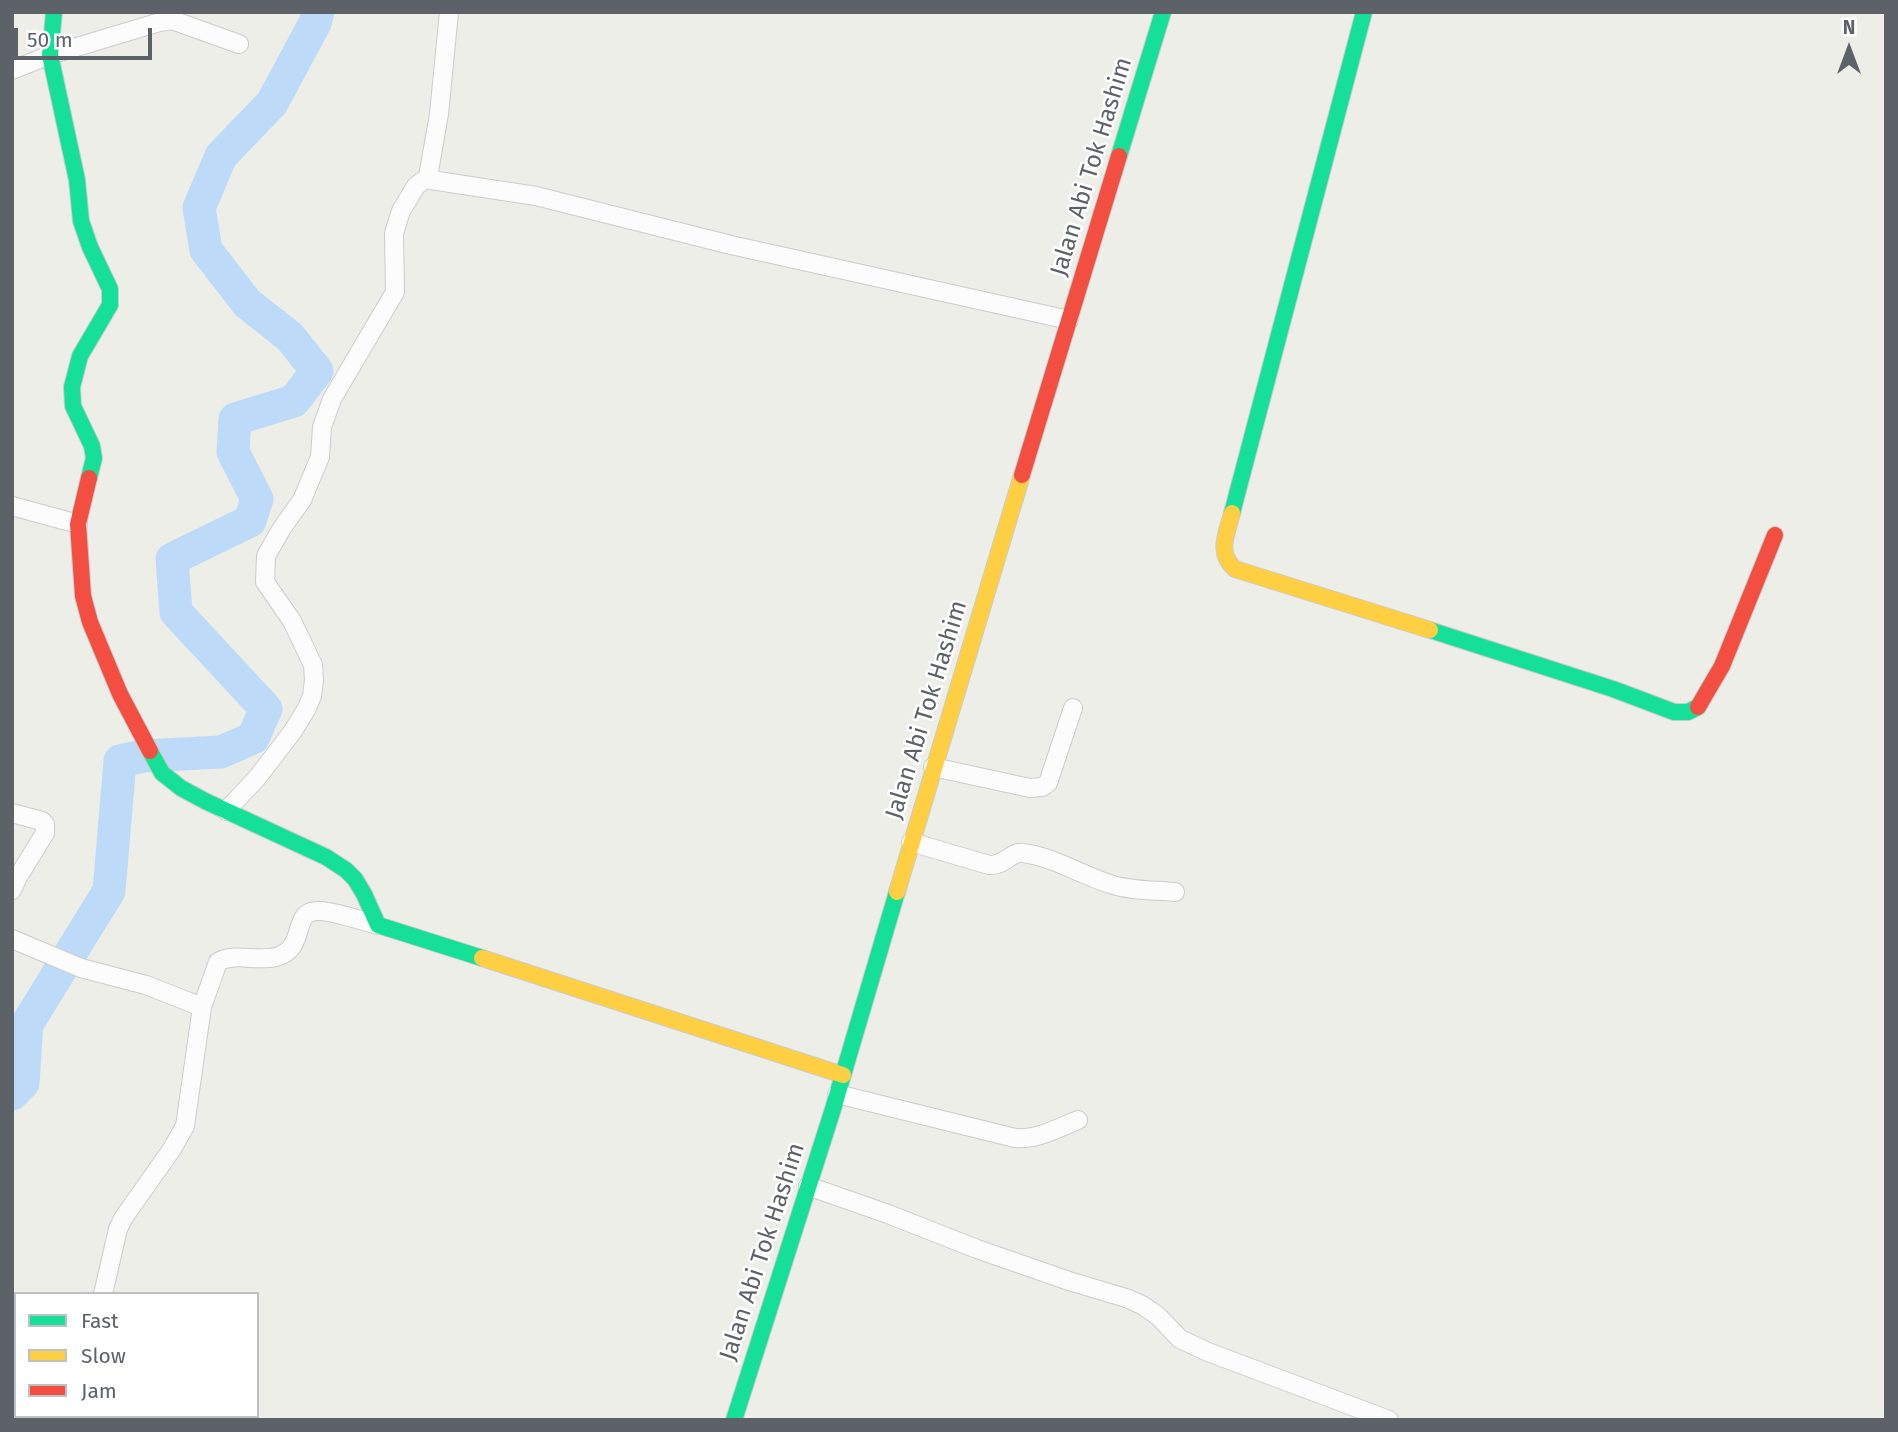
<!DOCTYPE html>
<html>
<head>
<meta charset="utf-8">
<style>
  body { margin:0 }
  #map { position:relative; width:1898px; height:1432px; overflow:hidden; background:#eeeee9; font-family:"Fira Sans",sans-serif }
  canvas { display:block }
  .frame { position:absolute; inset:0; border:14px solid #5d6168; pointer-events:none }
  .legend { position:absolute; left:14px; top:1292px; width:245px; height:126px; box-sizing:border-box; background:#fff; border:2px solid #bec0c3; margin:0; padding:9px 12px; list-style:none; font-size:21px; color:#5d6168 }
  .legend li { display:flex; align-items:center; gap:14px; height:35px }
  .legend b { width:35px; border:2px solid #bec0c3 }
  .north { position:absolute; left:1814px; top:14px; width:70px; height:70px; -webkit-text-stroke:5px #fff; paint-order:stroke; rotate:0deg; font-size:19px; font-weight:700; line-height:28px; text-align:center; color:#5d6168 }
  .north::after { content:''; display:block; margin:auto; width:24px; height:32px; background:#5d6168; clip-path:polygon(50% 0,100% 100%,50% 72%,0 100%) }
  .scale { position:absolute; left:14px; top:28px; width:138px; height:32px; box-sizing:border-box; border:4px solid #5d6168; border-top:0; padding-left:9px; font-size:21px; line-height:24px; white-space:nowrap; color:#5d6168; -webkit-text-stroke:5px #fff; paint-order:stroke }
</style>
</head>
<body>
<div id="map">
<canvas width="1898" height="1432"></canvas>
<div class="frame"></div>
<ul class="legend">
<li><b style="height:9px;background:#16e098"></b>Fast</li>
<li><b style="height:9px;background:#ffcf43"></b>Slow</li>
<li><b style="height:9px;background:#f24e42"></b>Jam</li>
</ul>
<div class="north">N</div>
<div class="scale">50 m</div>
</div>
<script>
const g = document.querySelector('canvas').getContext('2d');
g.lineJoin = 'round';
function stroke(path, color, width, dash) { g.strokeStyle = color; g.lineWidth = width; g.lineCap = dash ? 'butt' : 'round'; g.setLineDash(dash || []); g.stroke(path); }
function write(font, color, halo, rows, align = 'center') {
  g.font = font + ' "Fira Sans",sans-serif'; g.lineWidth = 5; g.setLineDash([]); g.textBaseline = 'middle'; g.strokeStyle = halo; g.fillStyle = color; for (const [text, x, y, turn = 0] of rows) {
    g.save(); g.translate(x, y); g.rotate((+turn || 0) * Math.PI / 180); g.textAlign = isNaN(turn) ? turn : align; if (halo) g.strokeText(text, 0, 0); g.fillText(text, 0, 0); g.restore();
  }
}
const river = new Path2D(`
  M12,1094L23,1083L27,1024L109,891L120,761L144,756L221,752L253,738L266,709L176,612L172,559L250,521L257,499L233,452L235,419L294,401L317,371L290,337L247,303L206,250L199,208L221,156L272,103L315,23L318,12`);
const street = new Path2D(`
  M449,12L439,114L428,177L431,180L536,196L731,245L1069,320
  M12,70L50,55L160,22L172,20L239,44
  M12,506L78,524
  M933,767L1030,788L1042,787L1048,783L1073,708
  M226,811L257,778L293,731L307,708L312,696L314,680L313,665L292,621L265,582L266,556L282,528L302,500L320,457L322,427L332,399L395,292L394,233L401,211L416,186L428,177
  M12,813L42,821L45,824V833L18,877L12,890
  M911,842L989,865C1005,866 1011,851 1023,853C1054,857 1081,875 1110,884C1131,891 1153,890 1175,892
  M12,939L81,968L146,985L202,1007
  M837,1094L1015,1138C1037,1140 1058,1128 1078,1120
  M808,1186L888,1214L977,1249L1069,1281L1126,1298L1142,1305L1158,1316L1180,1339L1208,1352L1389,1420
  M103,1294L118,1229L124,1217L172,1149L185,1126L202,1007L218,962C236,952 256,962 276,957C309,948 289,909 320,911C337,912 362,921 378,925
  M14,1420L20,1416`);
const fast = new Path2D(`
  M54,12L50,55L77,180L81,221L90,247L110,289V305L80,356L72,387L73,406L92,446L94,458L89,478
  M1119,156L1163,12
  M1232,513L1364,12
  M1430,630L1613,689L1674,712H1688L1698,707
  M150,751L162,773L181,788L205,801L326,857L346,870L355,879L364,894L378,925L482,958
  M734,1420L833,1109L897,892`);
const slow = new Path2D(`
  M1232,513C1227,534 1216,552 1235,569L1430,630
  M897,892L1022,475
  M482,958L843,1075`);
const jam = new Path2D(`
  M1022,475L1119,156
  M89,478L78,524L83,596L90,622L120,694L150,751
  M1698,707L1722,666L1775,535`);
const streetNames = [
  ["Jalan Abi Tok Hashim",1092,167,-73],
  ["Jalan Abi Tok Hashim",927,710,-73],
  ["Jalan Abi Tok Hashim",763,1252,-72]
];
stroke(river, '#bddaf8', 33);
stroke(street, '#cbcccb', 20);
stroke(fast, '#cacbcb', 18);
stroke(slow, '#cacbcb', 18);
stroke(jam, '#cacbcb', 18);
stroke(street, '#fcfcfc', 18);
stroke(fast, '#16e098', 16);
stroke(slow, '#ffcf43', 16);
stroke(jam, '#f24e42', 16);
write('24px', '#5d6168', '#fff', streetNames);
</script>
</body>
</html>
